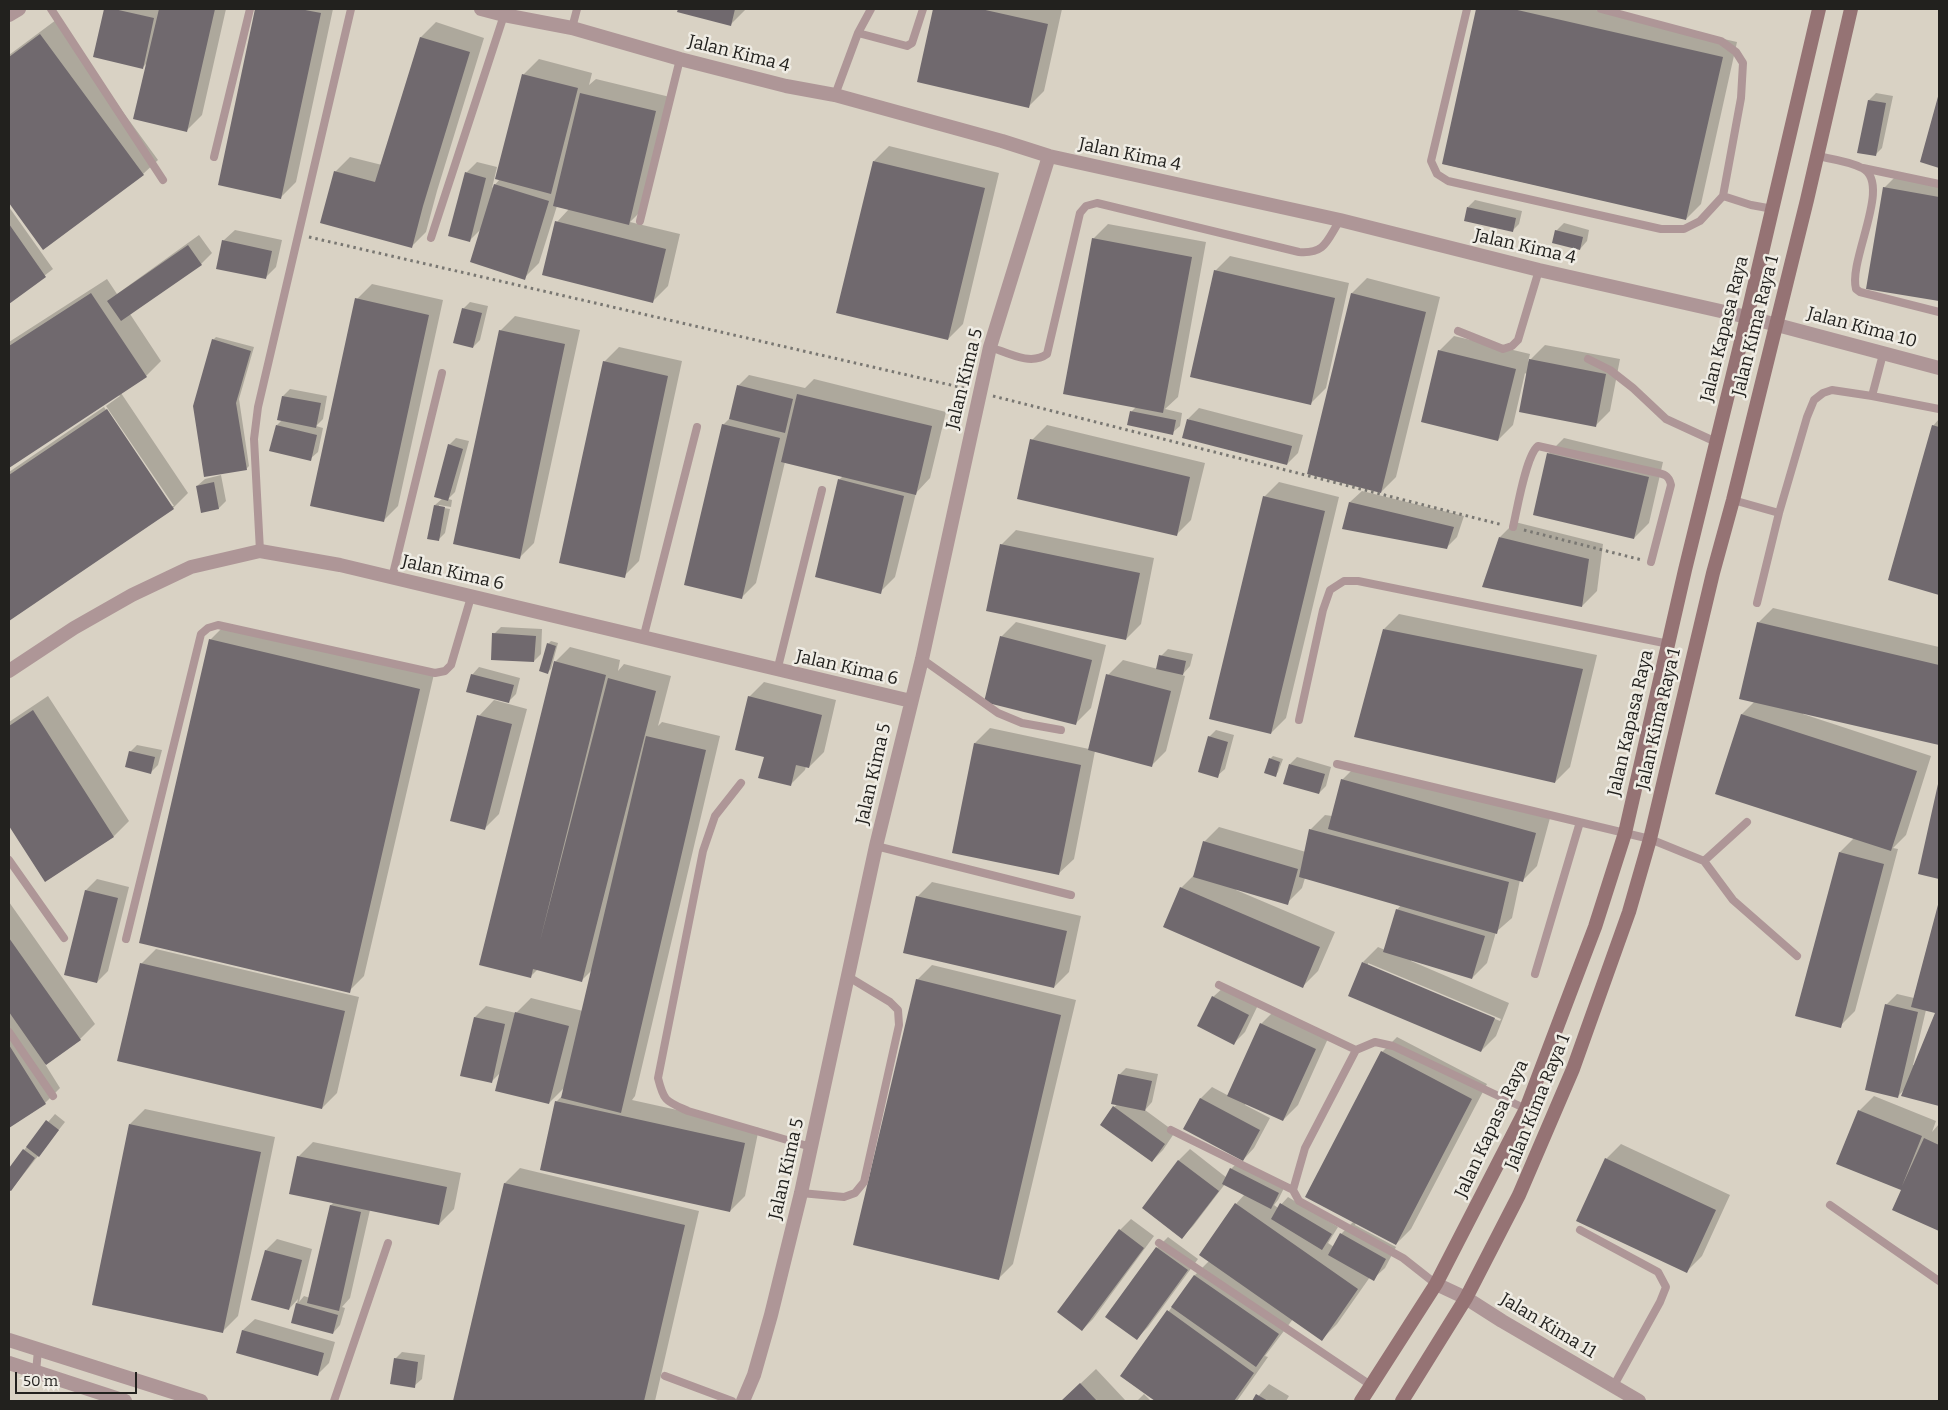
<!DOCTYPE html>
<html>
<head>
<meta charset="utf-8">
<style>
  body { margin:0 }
  #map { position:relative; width:1948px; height:1410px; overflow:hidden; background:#e2ded7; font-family:Bitter,serif }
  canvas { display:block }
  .frame { position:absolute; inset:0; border:10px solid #22211e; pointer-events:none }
  .scale { position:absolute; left:15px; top:1372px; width:122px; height:22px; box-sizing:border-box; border:2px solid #22211e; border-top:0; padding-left:6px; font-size:15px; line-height:18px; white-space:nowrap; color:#22211e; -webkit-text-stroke:4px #efece4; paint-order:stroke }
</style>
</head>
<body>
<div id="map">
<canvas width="1948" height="1410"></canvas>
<div class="frame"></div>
<div class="scale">50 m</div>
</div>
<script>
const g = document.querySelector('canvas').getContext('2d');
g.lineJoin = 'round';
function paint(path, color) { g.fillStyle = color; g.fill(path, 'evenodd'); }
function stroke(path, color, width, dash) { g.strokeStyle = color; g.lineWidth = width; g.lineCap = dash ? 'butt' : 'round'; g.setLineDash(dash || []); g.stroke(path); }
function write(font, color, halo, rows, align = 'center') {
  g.font = font + ' Bitter,serif'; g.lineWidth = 5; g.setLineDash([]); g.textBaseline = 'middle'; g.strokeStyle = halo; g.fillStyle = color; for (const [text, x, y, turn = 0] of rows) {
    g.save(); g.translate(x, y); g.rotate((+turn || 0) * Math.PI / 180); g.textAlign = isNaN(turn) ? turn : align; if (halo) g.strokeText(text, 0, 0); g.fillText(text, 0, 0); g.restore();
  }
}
const built = new Path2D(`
  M9,9H1939V1401H9Z`);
const shadow = new Path2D(`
  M105,9H226L202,115L187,130L148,62L142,68L94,56Z
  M257,9H333L296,182L281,197L220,184Z
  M679,9H746L731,24L679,11Z
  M934,9H1062L1044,91L1029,106L918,81Z
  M1478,9H1592L1737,42L1701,204L1686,219L1443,164Z
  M56,20L158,160L143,174L43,248L9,201V55Z
  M436,22L484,38L437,191L426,232L411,247L335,172L350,157L382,165L421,37Z
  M539,59L592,73L589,85L596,79L670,97L644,208L630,222L680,234L668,286L653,301L557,222L569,209L557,206L539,263L524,278L481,229L470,240L466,173L477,162L497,167L492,188L500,179L497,178L524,74Z
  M1876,93L1893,96L1882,148L1875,155L1869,100Z
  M1939,95V166L1921,161Z
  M889,146L999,173L963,324L948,339L874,161Z
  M1895,177L1939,184V300L1867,288L1884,188Z
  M1475,200L1522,211L1519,224L1512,231L1468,207Z
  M9,207L53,269L9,303Z
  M1564,223L1589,230L1587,241L1580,249L1556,231Z
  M1108,224L1206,242L1178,397L1165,409L1182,413L1180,426L1172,433L1129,424L1132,411L1136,407L1093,239Z
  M235,230L282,240L276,267L265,278L223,241Z
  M199,235L212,253L201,264L130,314L161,361L146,376L121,393L188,493L173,508L9,619V472L104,407L171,506H174L106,406L120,396L118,394L9,467V342L107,279L117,294Z
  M1230,256L1349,283L1326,388L1311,403L1215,271Z
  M1367,278L1440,297L1396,477L1381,492L1352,293Z
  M372,284L443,300L398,506L383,521L357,299Z
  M470,302L488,306L480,340L473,347L463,309Z
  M515,316L580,330L534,543L519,558L500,331Z
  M1454,336L1530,354L1528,362L1545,345L1620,359L1610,411L1595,426L1525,373L1513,425L1498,440L1439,351Z
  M216,337L254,347L239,399L249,466L246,469L213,340Z
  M619,347L682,361L639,561L624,576L604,362Z
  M749,375L805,388L814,379L946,412L930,478L916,493L895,577L880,592L839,480L843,476L785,462L756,583L741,598L723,425L731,417L738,386Z
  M290,389L327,396L323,419L316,426L323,428L318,452L310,459L277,425L282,420L283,396Z
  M1199,408L1303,435L1298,453L1287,464L1188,419Z
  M1939,419V594L1889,579L1933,426Z
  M1047,425L1205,463L1191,520L1176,535L1032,440Z
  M456,438L469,441L455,492L448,499L452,500L451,507L439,505V507L450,509L445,533L438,540L435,505L443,498L449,445Z
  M1564,438L1663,462L1649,523L1634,538L1549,453Z
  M221,475L226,501L219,508L202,511L197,486L205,479Z
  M1279,482L1339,497L1286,718L1271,733L1264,497Z
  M1362,491L1464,516L1457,537L1446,548L1344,528L1350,502Z
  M1515,522L1603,544L1597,591L1582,606L1500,537Z
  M1016,530L1154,558L1141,624L1126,639L1001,545Z
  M1773,608L1939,647V744L1803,712V714L1931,756L1906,835L1893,848L1898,849L1855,1011L1840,1026V852L1854,838L1717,793L1742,714L1755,701L1758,623Z
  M1399,614L1597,655L1570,767L1555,782L1384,629Z
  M1016,622L1106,645L1091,708L1076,723L1001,637Z
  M225,625L434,674L364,976L349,991L210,640Z
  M501,627L542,629L541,654L534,661L494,634Z
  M551,641L558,643L551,669L547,673L548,644Z
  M570,647L620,660L618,671L624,664L671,676L658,726L662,722L720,736L635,1096L632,1100L759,1128L745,1196L730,1211L556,1102L563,1095L565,1087L549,1103L501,1072L491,1082L475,1017L486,1006L516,1013L531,998L583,1011L593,969L581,981L538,969L531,976L555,662Z
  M1168,649L1193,654L1190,666L1182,675L1185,676L1166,751L1151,766L1095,751L1074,859L1058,874L953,852L975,743L990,728L1089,749L1108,675L1123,660L1158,669L1161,656Z
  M479,667L520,678L516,694L509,701L472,675Z
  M764,682L836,700L824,752L809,767L806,766L805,770L790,785L765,756L749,697Z
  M48,696L129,821L114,836L45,881L9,824V722Z
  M494,700L527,709L499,814L484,829L479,716Z
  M1216,730L1234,735L1225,769L1217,776L1209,737Z
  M137,745L162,750L158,765L151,772L130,752Z
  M1273,756L1283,759L1278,772L1275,776L1270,759Z
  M1297,757L1331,767L1326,786L1319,793L1290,764Z
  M1357,765L1550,818L1537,866L1522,881L1520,880L1512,918L1496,932L1487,963L1472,978L1411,960V961L1509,1003L1496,1036L1481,1051L1363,962L1378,947L1385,950L1397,910L1401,905L1305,878L1302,888L1287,903L1236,888V890L1335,932L1318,971L1303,986L1181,888L1195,874L1204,842L1219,827L1306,852L1310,830L1325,815L1332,816L1342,780ZM1368,963L1501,1019L1500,1021L1368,966Z
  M1939,786V878L1920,873Z
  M97,879L129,887L108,971L97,982L65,974L86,890Z
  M932,882L1081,916L1069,972L1054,987L917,897Z
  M9,902L95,1024L80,1039L45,1064L60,1088L45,1103L9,1127Z
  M1939,903V1105L1903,1095L1906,1088L1898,1096L1886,1005L1897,994L1914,998ZM1926,1010L1936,1012L1915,1065H1913Z
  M156,949L359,997L337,1093L322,1108L141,964Z
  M932,965L1076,1000L1013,1264L998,1279L917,980Z
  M1225,986L1259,1003L1245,1032L1234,1043L1199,1025L1213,997Z
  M1276,1009L1330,1034L1298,1105L1283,1120L1246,1103L1245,1105L1270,1118L1254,1148L1243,1160L1185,1129L1201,1098L1212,1087L1229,1096L1261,1024Z
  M1397,1037L1487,1084L1411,1229L1396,1244L1356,1222L1355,1225L1396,1247L1385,1268L1373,1279L1370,1277L1337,1324L1322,1339L1293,1319L1265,1356L1268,1357L1237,1401H1157L1122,1376L1195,1275L1209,1261L1236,1204L1245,1194L1225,1184L1193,1226L1182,1237L1143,1208L1179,1160L1190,1149L1227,1178L1231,1169L1238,1162L1285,1186L1278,1200L1274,1205L1278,1208L1288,1197L1338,1227L1328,1243L1334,1247L1341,1234L1354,1221L1382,1052Z
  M1126,1068L1158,1074L1152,1102L1145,1110L1175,1132L1163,1150L1152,1161L1114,1107L1118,1104L1119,1075Z
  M1874,1096L1936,1121L1932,1132L1939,1124V1229L1894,1209L1902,1190L1859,1111Z
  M145,1109L275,1137L238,1316L223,1331L130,1124Z
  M55,1114L65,1122L11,1190L9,1188V1171L24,1150Z
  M313,1142L461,1173L454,1209L439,1224L370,1210L350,1298L342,1307L345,1308L340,1325L333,1333L292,1322L298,1299L289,1309L266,1250L277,1239L312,1249L299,1302L304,1296L310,1298L331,1205L334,1202L298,1157Z
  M1621,1144L1730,1195L1702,1256L1687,1271L1606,1159Z
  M520,1168L699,1211L655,1401H455L505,1183Z
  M1131,1219L1154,1236L1093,1319L1082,1330L1120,1230Z
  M1168,1237L1198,1259L1148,1327L1137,1338L1107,1316L1157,1248Z
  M255,1319L335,1342L329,1363L318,1374L238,1352L243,1330Z
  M402,1352L425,1355L422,1379L414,1386L395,1359Z
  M1096,1369L1126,1401H1062Z
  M1269,1384L1289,1396L1286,1401H1254Z
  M1144,1394L1151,1401H1137Z`);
const building = new Path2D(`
  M104,9H114L154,18L143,69L93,57Z
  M159,9H215L187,132L133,119Z
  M255,9H300L321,13L281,199L218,185Z
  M678,9H735L731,26L677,12Z
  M933,9H981L1048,24L1029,108L917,82Z
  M1476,9H1513L1723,57L1686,220L1442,164Z
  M40,34L144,175L43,250L9,203V57Z
  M420,37L470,52L423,206L412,248L320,223L334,171L375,182Z
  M522,74L578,88L551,194L495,179Z
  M580,93L656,111L629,225L553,206Z
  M1939,93V168L1920,162Z
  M1868,100L1886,103L1876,156L1857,153Z
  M873,161L985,188L948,340L836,313Z
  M465,172L486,178L470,242L448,236Z
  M494,184L549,201L525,280L470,262Z
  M1883,187L1939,197V301L1866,289Z
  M1467,207L1516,218L1513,232L1464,221Z
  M555,221L666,249L653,303L542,275Z
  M9,224L46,277L9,304Z
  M1555,230L1583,237L1580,250L1552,243Z
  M1092,238L1192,257L1163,413L1063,394Z
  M222,240L272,251L266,279L216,269Z
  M188,245L202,265L121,321L107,301Z
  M1214,270L1335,298L1311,405L1190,377Z
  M91,293L147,377L9,468V346Z
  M1351,293L1426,312L1381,493L1307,474Z
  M355,298L429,315L384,522L310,506Z
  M462,308L482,313L473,348L453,343Z
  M499,330L565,344L520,559L453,544Z
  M212,339L251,351L236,403L247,470L204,477L193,406Z
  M1438,350L1516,369L1498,441L1421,422Z
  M1529,359L1606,374L1596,427L1519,412Z
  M603,361L668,376L625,578L559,563Z
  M737,385L793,399L785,433L729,419Z
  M797,394L932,426L916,495L781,462Z
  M282,396L321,403L316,428L277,420Z
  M107,409L174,509L9,621V475Z
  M1130,411L1176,420L1173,435L1127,425Z
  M1187,419L1292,446L1287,465L1182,438Z
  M722,424L780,438L742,599L684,585Z
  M276,425L317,435L311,461L269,451Z
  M1932,425L1939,427V595L1888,580Z
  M1030,439L1190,477L1177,536L1017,499Z
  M448,444L463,449L448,501L434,497Z
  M1547,453L1649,477L1634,539L1533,515Z
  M838,479L904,496L881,594L815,577Z
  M214,482L219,509L201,513L196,486Z
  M1263,496L1325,511L1271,734L1209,719Z
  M1349,502L1454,527L1447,549L1342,529Z
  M434,505L445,507L439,541L427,539Z
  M1499,537L1589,559L1582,607L1482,587Z
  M1000,544L1140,573L1126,640L986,611Z
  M1757,622L1939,665V745L1739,699Z
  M1383,629L1583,669L1555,783L1354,737Z
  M492,633L536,636L534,662L491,660Z
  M1000,636L1092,660L1076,725L984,702Z
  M209,639L420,689L350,993L139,943Z
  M547,643L556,646L548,674L539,671Z
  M1159,655L1186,661L1183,675L1156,669Z
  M554,661L606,675L540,941L608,678L656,691L582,982L533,969L531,978L479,965Z
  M471,674L514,685L509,703L466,692Z
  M1106,674L1171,691L1152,767L1088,750Z
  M748,696L822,715L809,768L796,765L791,786L758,778L764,757L735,750Z
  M33,710L114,837L45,882L9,826V726Z
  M1741,714L1917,771L1891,851L1715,794Z
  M477,715L512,724L485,830L450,821Z
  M646,736L706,750L621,1113L561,1098Z
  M1208,736L1228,742L1218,778L1198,772Z
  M974,743L1081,765L1059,875L952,853Z
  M129,751L155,757L151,774L125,767Z
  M1269,758L1280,762L1276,777L1264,773Z
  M1289,764L1325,774L1319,794L1283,784Z
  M1341,779L1536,833L1523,882L1328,829Z
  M1938,784H1939V879L1918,874Z
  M1309,829L1509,882L1497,934L1299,877Z
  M1203,841L1298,869L1288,905L1193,877Z
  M1839,852L1884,864L1841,1028L1795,1016Z
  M1180,887L1320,947L1303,988L1163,927Z
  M85,890L118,898L97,983L64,975Z
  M916,896L1067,931L1054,988L903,953Z
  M1939,901V1106L1901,1096L1935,1013L1911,1007Z
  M1396,909L1485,936L1472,979L1383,952Z
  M9,938L81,1040L46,1065L9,1012Z
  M1362,962L1495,1018L1481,1052L1348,996Z
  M140,963L345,1011L322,1109L117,1061Z
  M916,979L1061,1015L999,1280L853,1245Z
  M1212,996L1249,1015L1234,1045L1197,1026Z
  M1885,1004L1918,1012L1898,1098L1865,1090Z
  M515,1012L569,1026L549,1104L495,1091Z
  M474,1017L505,1024L492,1083L460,1076Z
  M1260,1023L1316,1049L1283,1121L1227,1096Z
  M9,1045L46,1104L9,1128Z
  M1381,1051L1472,1099L1396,1245L1305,1197Z
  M1118,1074L1152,1081L1145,1111L1111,1104Z
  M1200,1098L1260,1130L1243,1161L1183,1129Z
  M555,1101L745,1143L730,1212L540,1170Z
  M1113,1106L1165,1144L1152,1162L1100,1125Z
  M1858,1110L1922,1136L1902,1186L1924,1138L1939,1145V1231L1892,1210L1901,1190L1836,1164Z
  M46,1120L59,1130L39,1157L26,1147Z
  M129,1124L261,1152L223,1333L92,1305Z
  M23,1149L35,1158L11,1191L9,1190V1168Z
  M297,1156L447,1187L439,1225L289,1194Z
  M1605,1158L1716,1210L1687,1273L1576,1221Z
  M1178,1160L1219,1191L1182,1239L1142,1208Z
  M1230,1168L1279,1193L1271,1209L1222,1184Z
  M504,1183L685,1225L644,1401H453Z
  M1235,1203L1358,1289L1322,1341L1199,1255Z
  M1280,1203L1332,1234L1322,1250L1271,1219Z
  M330,1205L361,1212L339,1311L307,1303Z
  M1119,1229L1144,1248L1082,1331L1057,1312Z
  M1340,1233L1386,1259L1374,1281L1328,1255Z
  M1156,1247L1188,1270L1137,1340L1105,1317Z
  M265,1250L302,1260L289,1310L251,1300Z
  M1194,1275L1279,1334L1256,1367L1171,1307Z
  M296,1303L338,1315L333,1334L291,1323Z
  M1167,1310L1254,1373L1234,1401H1155L1120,1376Z
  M242,1330L324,1353L318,1376L236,1353Z
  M394,1358L418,1362L415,1388L390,1384Z
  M1080,1383L1097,1401H1061Z
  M1256,1394L1268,1401H1252Z`);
const path = new Path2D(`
  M309,237L968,389
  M993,396L1503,525
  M1524,530L1642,560`);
const service = new Path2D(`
  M51,9L163,180
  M1467,9L1431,161L1437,174L1448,181L1661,229H1684L1700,221L1723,196L1741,98L1743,63L1736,52L1721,41L1601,9
  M572,28L577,9
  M858,33L907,46L912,43L923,9
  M835,95L858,33L871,9
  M1817,156C1831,159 1849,161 1862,168C1893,183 1848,260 1856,289L1860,292L1939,312
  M214,157L250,9
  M1863,168L1939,184
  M1723,196L1751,205L1773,209
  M640,221L680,59
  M431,238L504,15
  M1458,331L1503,349L1512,346L1518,340L1539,270
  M990,347C1008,353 1031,366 1047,354L1080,213L1086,206L1097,203L1299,252C1326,254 1327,240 1340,220
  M1883,354L1872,396L1939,409
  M1588,359L1610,370L1633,388L1666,419L1716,442
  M1733,500L1779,513
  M1513,527C1517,510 1526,455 1538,446L1654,472C1664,474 1669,475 1671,485L1651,562
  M260,551L254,439L258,407L351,9
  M392,578L442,373
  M1757,603L1779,513L1807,417L1814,400L1823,393L1832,390L1872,396
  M643,639L697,427
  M922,659L998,713L1022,723L1061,730
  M777,671L822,490
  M1299,720L1323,610L1330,590L1344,581H1358L1669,644
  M1337,764L1650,839L1704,861L1733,900L1797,956
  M741,783L715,816L703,851L658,1078C664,1102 666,1101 688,1111L811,1147
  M876,846L1071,895
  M9,860L64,938
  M1704,861L1747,822
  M126,939L201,634L208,628L218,625L435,673L445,671L451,665L471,597
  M1535,974L1580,822
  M1219,985L1356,1050
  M9,1032L53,1096
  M1171,1130L1293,1190
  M801,1193L844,1197L855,1193L864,1182L899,1025L898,1010L890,1002L847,976
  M1830,1205L1939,1281
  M1580,1230L1658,1272L1666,1287L1660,1302L1613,1387
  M1159,1243L1372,1386
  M1436,1284L1403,1258L1299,1201L1293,1190L1305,1148L1356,1050L1375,1042L1393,1046L1526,1109
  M36,1372L38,1350
  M665,1376L732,1401
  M334,1401L388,1243`);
const minor = new Path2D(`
  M481,9L504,15L572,28L680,59L786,86L835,95L1002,141L1049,156L1340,220L1539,270L1747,317L1939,368
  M9,15L19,9
  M9,671L74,628L132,595L191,567L260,551L340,565L911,701
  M1436,1284L1466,1298L1502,1321L1639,1401
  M9,1340L201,1401
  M9,1363L125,1401
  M743,1401L754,1375L771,1315L801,1193L876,846L922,659L990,347L1049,156`);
const secondary = new Path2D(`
  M1361,1401L1436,1284L1526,1109L1595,927L1625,833L1685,570L1747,317L1819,9
  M1402,1401L1466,1298L1519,1195L1573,1069L1629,912L1650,839L1713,573L1733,500L1807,200L1851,9`);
const streetNames = [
  ["Jalan Kima 4",739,54,14],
  ["Jalan Kima 4",1130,155,12],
  ["Jalan Kima 4",1525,247,13],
  ["Jalan Kima Raya 1",1756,326,-76],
  ["Jalan Kima 10",1862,328,15],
  ["Jalan Kapasa Raya",1725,329,-76],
  ["Jalan Kima 5",965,379,-76],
  ["Jalan Kima 6",453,573,13],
  ["Jalan Kima 6",847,668,13],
  ["Jalan Kima Raya 1",1659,719,-77],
  ["Jalan Kapasa Raya",1631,723,-77],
  ["Jalan Kima 5",874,774,-77],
  ["Jalan Kima Raya 1",1538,1102,-68],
  ["Jalan Kapasa Raya",1492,1129,-65],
  ["Jalan Kima 5",787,1169,-77],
  ["Jalan Kima 11",1548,1326,31]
];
paint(built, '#d9d2c4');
paint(shadow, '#0003');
paint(building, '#70696e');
stroke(path, '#797772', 3, [2.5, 4]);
stroke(service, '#ae9697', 8);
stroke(minor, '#ae9697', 14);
stroke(secondary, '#957374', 14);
write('18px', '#22211e', '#efece4', streetNames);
</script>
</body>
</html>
